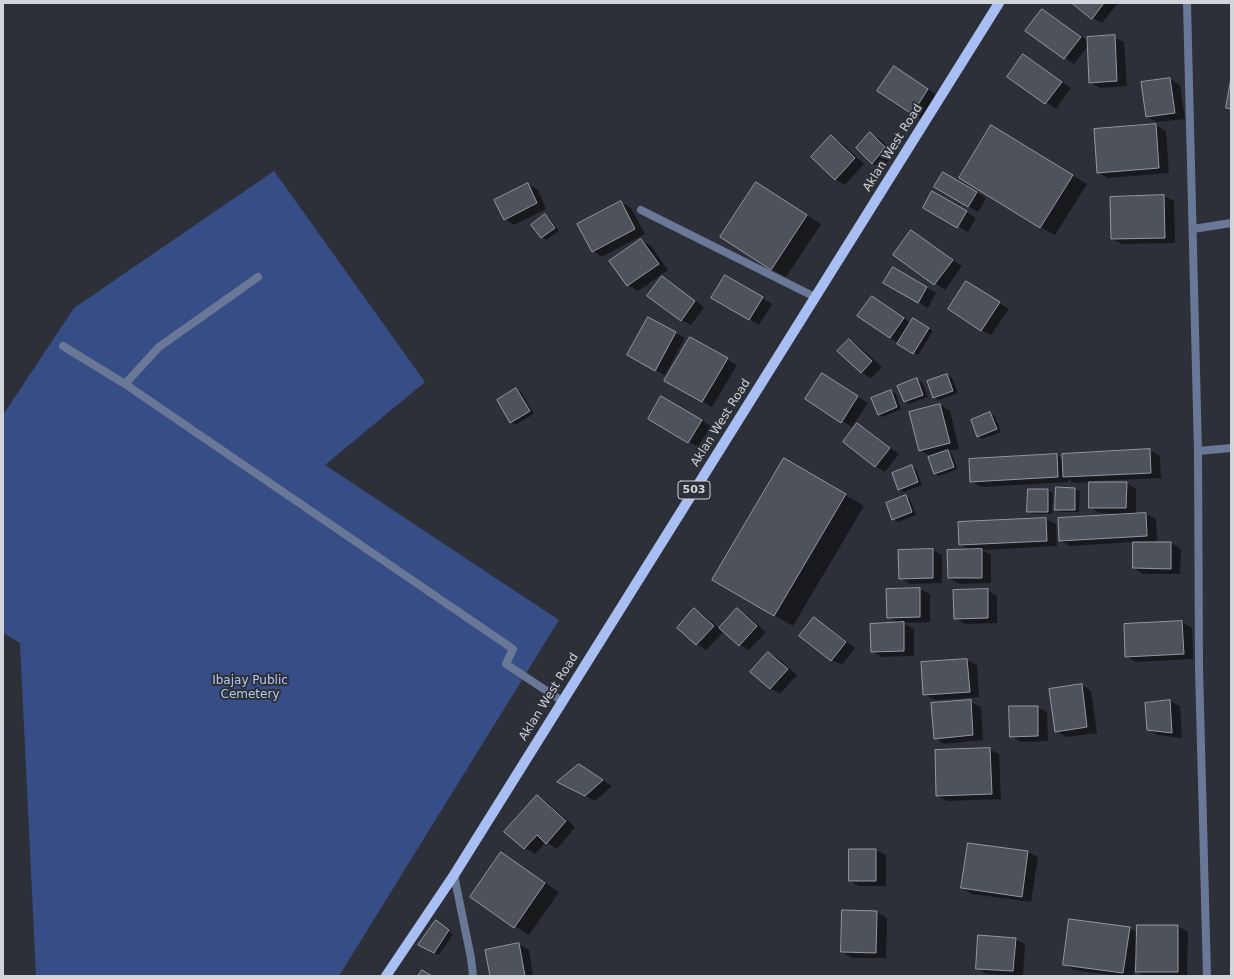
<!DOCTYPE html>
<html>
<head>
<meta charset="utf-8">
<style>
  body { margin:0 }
  #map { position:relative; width:1234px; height:979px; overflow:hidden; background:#2d3038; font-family:"DejaVu Sans",sans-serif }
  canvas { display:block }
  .frame { position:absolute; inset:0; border:4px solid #d1d4d8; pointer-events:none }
</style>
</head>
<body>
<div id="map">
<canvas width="1234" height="979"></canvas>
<div class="frame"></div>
</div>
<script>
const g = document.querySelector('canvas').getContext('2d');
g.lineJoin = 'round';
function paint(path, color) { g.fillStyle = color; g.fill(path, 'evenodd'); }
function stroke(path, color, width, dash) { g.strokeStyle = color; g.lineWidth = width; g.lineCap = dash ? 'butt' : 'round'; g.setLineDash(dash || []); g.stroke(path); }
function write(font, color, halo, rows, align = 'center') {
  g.font = font + ' "DejaVu Sans",sans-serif'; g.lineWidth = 4; g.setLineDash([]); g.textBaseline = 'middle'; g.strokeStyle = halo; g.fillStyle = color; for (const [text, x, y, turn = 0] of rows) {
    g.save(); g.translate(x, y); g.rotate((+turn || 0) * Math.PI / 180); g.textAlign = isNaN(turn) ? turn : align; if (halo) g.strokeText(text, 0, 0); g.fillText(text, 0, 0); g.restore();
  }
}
const green = new Path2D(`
  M274,171L425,382L325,465L559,620L339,976H36L20,643L3,633V415L74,308Z`);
const shadow = new Path2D(`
  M1074,3H1118L1102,23L1092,18Z
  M1042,10L1088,41L1114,37L1124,42L1127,86L1100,88L1090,82L1088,46L1074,64L1027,31Z
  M1023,55L1071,88L1056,109L1008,76Z
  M904,73L938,96L922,119L912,113Z
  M1170,79L1180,85L1185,119L1157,122L1147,117Z
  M1156,125L1166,131L1169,173L1108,178L1098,172Z
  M870,133L880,139L894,153L882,169L872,163Z
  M1006,135L1087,184L1055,235L1040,227Z
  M831,137L841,142L864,164L845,185L836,180L812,157Z
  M943,173L986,198L978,212L935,187Z
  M528,184L538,190L546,209L514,225L505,219Z
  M770,192L821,224L786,277L771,269Z
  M933,193L976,218L968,232L924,207Z
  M1164,196L1174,201L1175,243L1122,244L1112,239L1111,197Z
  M621,202L631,208L645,234L602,257L593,251Z
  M545,215L550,218L559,231L546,240L542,237Z
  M912,232L962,266L945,290L894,255Z
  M641,240L651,246L668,270L638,291L628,285Z
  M893,268L936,293L928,308L885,283Z
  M725,276L772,304L759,325L713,298Z
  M662,277L704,307L691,325L681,320Z
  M976,288L1009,309L991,335L981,330Z
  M872,297L911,323L913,320L933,331L918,355L890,338Z
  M676,333L685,338L665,375L628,355Z
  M690,338L737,365L712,407L666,380Z
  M849,340L859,346L882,367L871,378L861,372Z
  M947,375L952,378L958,393L939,400L934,398Z
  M917,379L922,382L928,397L909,404L904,402Z
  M832,380L868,403L852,427L806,398Z
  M516,389L521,392L534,414L515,425L511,422Z
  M891,391L896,394L901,409L883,417L878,414Z
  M662,398L711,426L698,447L649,418Z
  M940,405L950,411L959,449L948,451L952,454L958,469L939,476L935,474L932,457L920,450Z
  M990,414L995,416L1001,432L982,439L978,436Z
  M858,424L867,430L899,454L885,472L875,466Z
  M1150,450L1160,456L1161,478L1095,481V483H1127L1136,489V514H1146L1156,519L1157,541L1149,542V543H1171L1181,549L1180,574H1143L1134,568V542L1070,546L1060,540L1118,515V514L1100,513L1090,508V482L1074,483L1068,479V482L981,487L971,481L1057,455L1063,459V455Z
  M784,460L864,506L793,626L714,580Z
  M912,467L916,469L922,485L904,492L899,489Z
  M1057,488L1075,489L1080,491L1079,512H1060L1056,510Z
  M1048,490L1053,493L1052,514H1033L1028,511Z
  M906,496L910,499L916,515L898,522L893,519Z
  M1046,519L1056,524L1057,546L982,550L991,555V583L959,584L949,578L970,550L960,545Z
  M933,550L942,555V583L910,584L900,578Z
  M920,589L930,594V622L903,623L914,629V656L882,657L872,651L899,623L888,617L887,590Z
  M987,590L997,596V623L965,624L955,618Z
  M695,609L704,615L720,629L737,610L747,615L766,632L749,650L740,645L724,631L706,650L697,644L678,628Z
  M814,618L824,624L855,648L842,665L832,660L801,635Z
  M1182,622L1192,628L1193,659L1136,662L1126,656L1125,625Z
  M768,653L778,658L797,675L780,694L770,688Z
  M967,660L977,665L979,697L934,700L924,694L922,663Z
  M1082,685L1091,691L1097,733L1066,737L1056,731Z
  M1170,701L1180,706L1182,738L1158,735L1148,729L1146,704Z
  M971,702L981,707L983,740L944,744L935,738Z
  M1037,707L1047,712L1048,741L1021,742L1011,736Z
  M989,749L999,754L1001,799L947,801L937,796Z
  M589,771L612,786L595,801L568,787Z
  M537,796L547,802L575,827L557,849L546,842L535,854L525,848L506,831Z
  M850,850H876L886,855V886H859L850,881Z
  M1028,852L1038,857L1031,902L972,894L962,888Z
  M501,854L559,892L529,935L471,897Z
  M843,911L877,912L887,918L886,958H852L842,952Z
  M440,924L453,934L439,955L419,944Z
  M1178,926L1188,932L1187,976H1145L1137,972L1138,955H1136L1133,976H1118L1074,970L1064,964L1129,928L1138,933Z
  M1015,939L1025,944L1023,976L986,974L977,968Z
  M519,944L529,950L533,976H491Z`);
const building = new Path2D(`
  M1072,3H1104L1092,19Z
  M1042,9L1081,37L1064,59L1025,31Z
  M1115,35L1117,81L1089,83L1087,37Z
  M1023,54L1062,82L1045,104L1007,77Z
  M894,66L928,89L912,114L877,91Z
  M1170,78L1175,113L1146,117L1141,82Z
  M1231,78V109L1226,108Z
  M1156,124L1159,168L1097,173L1094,129Z
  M991,125L1073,175L1040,228L959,178Z
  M870,132L885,147L872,164L856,148Z
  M831,135L855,158L835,180L811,157Z
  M943,172L977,192L968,207L934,187Z
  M756,182L807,215L771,270L720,237Z
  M528,183L537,203L504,220L494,200Z
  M932,191L967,211L957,228L923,208Z
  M1164,195L1165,238L1111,239L1110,197Z
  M621,201L635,229L592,252L577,224Z
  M545,214L555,228L541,238L531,225Z
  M911,230L953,260L934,285L893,255Z
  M641,239L659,264L627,286L609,261Z
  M893,267L927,287L918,303L883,283Z
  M725,275L763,297L749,320L711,298Z
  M662,276L695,301L681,321L647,296Z
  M966,281L1000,302L981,331L948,309Z
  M872,296L904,318L890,338L857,316Z
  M648,317L676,332L655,371L627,355Z
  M913,318L929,328L913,354L897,344Z
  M690,337L728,358L702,402L664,381Z
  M849,339L872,361L861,373L837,351Z
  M822,373L858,396L841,423L805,399Z
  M947,374L953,391L933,398L927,381Z
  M917,378L923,395L904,402L897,386Z
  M516,388L530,411L510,423L497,400Z
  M891,390L897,407L878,415L871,398Z
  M661,396L702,420L688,443L648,419Z
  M940,404L950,443L919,451L909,412Z
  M990,412L997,429L977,437L971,420Z
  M857,423L890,448L875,467L843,442Z
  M1150,449L1151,473L1063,477L1062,454Z
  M948,450L954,467L934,474L928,457Z
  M1057,454L1058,477L970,482L969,459Z
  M784,458L846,494L774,616L712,580Z
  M912,465L918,482L898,490L892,473Z
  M1089,482H1127L1126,508H1089Z
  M1056,487L1075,488V510H1055Z
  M1028,489H1048V512H1027Z
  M906,495L912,512L892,520L886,503Z
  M1146,513L1147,536L1059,541L1058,518Z
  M1046,518L1047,541L959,545L958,522Z
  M1133,542H1171V569L1133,568Z
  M933,549V578L899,579L898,550Z
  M982,549V578H948L947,550Z
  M920,588V617L887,618L886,589Z
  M988,589V618L954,619L953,590Z
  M694,608L714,626L696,645L677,628Z
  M737,608L757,626L739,646L719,628Z
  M814,617L846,642L831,661L799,636Z
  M1182,621L1184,654L1125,657L1124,624Z
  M904,622V651L871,652L870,624Z
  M768,652L788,669L770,689L750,672Z
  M967,659L970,692L923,695L921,662Z
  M1082,684L1087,727L1055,732L1049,689Z
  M971,700L973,735L934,739L931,703Z
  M1170,700L1172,733L1147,730L1145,703Z
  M1009,706H1038V736L1010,737Z
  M990,748L992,794L936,796L935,750Z
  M579,764L603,780L585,796L557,782Z
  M537,795L566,821L546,844L537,835L524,849L504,832Z
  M968,843L1028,851L1022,897L961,888Z
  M849,849H876V881H849Z
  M501,852L545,883L514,928L470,897Z
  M842,910L877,911L876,953L841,952Z
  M1069,919L1130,927L1123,973L1063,965Z
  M436,920L449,930L434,953L418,945Z
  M1137,925H1178V972H1136Z
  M978,935L1016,938L1013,971L976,969Z
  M519,943L525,976H490L485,950Z
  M422,970L432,976H418Z`);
const service = new Path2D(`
  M63,346L125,384L513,649L506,664L562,701
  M125,384L159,347L258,277
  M454,875L471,958L473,976`);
const minor = new Path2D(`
  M641,210L815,297
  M1193,229L1231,223
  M1198,451L1231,448`);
const tertiary = new Path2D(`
  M1187,3L1198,451L1199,668L1207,976`);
const primary = new Path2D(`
  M386,976L454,875L999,3`);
const shields = [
  [694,490,32]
];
const shieldNames = [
  ["503",694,490]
];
const streetNames = [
  ["Aklan West Road",893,148,-58],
  ["Aklan West Road",721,423,-58],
  ["Aklan West Road",549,697,-58]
];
const parkNames = [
  ["Ibajay Public",250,681],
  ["Cemetery",250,695]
];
paint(green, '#374d85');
paint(shadow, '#0007');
paint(building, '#4e525a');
stroke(building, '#9498a1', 1);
stroke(service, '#6a7898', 8);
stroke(minor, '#6a7898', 8);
stroke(tertiary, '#6a7898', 8);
stroke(primary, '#a8bff3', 10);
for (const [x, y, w] of shields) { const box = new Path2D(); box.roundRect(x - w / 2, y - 9, w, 18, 3); g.fillStyle = '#2d3038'; g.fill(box); stroke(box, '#d1d4d8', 1); }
write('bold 11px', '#d1d4d8', null, shieldNames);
write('12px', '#d1d4d8', '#2d3038', streetNames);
write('12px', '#b7c9f0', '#2d3038', parkNames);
</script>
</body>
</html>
